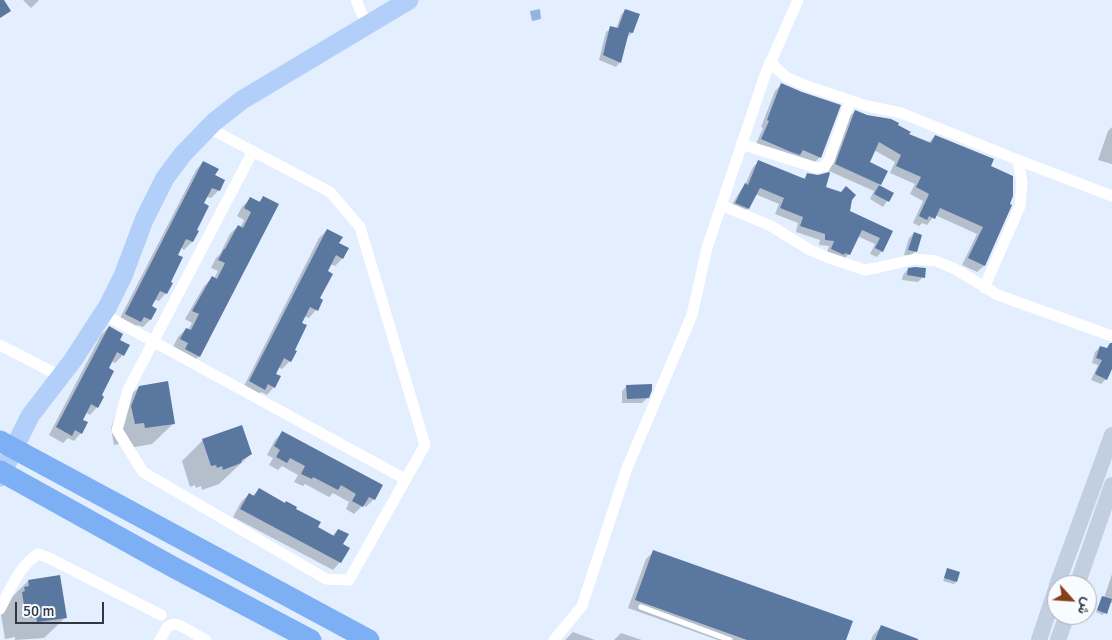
<!DOCTYPE html>
<html>
<head>
<meta charset="utf-8">
<style>
  body { margin:0 }
  #map { position:relative; width:1112px; height:640px; overflow:hidden; background:#e3eefe; font-family:Signika,Vazirmatn,sans-serif }
  canvas { display:block }
  .north { position:absolute; left:1047px; top:575px; width:50px; height:50px; box-sizing:border-box; background:#f8fbff; border:1px solid #a9adb3; border-radius:50%; rotate:116deg; font-size:14px; font-weight:700; line-height:20px; text-align:center; color:#333840 }
  .north::after { content:''; display:block; margin:auto; width:18px; height:22px; background:#854018; clip-path:polygon(50% 0,100% 100%,50% 72%,0 100%) }
  .scale { position:absolute; left:15px; top:602px; width:89px; height:22px; box-sizing:border-box; border:2px solid #333840; border-top:0; padding-left:6px; font-size:15px; line-height:18px; white-space:nowrap; color:#333840; -webkit-text-stroke:4px #f8fbff; paint-order:stroke }
</style>
</head>
<body>
<div id="map">
<canvas width="1112" height="640"></canvas>
<div class="north">ش</div>
<div class="scale">50 m</div>
</div>
<script>
const g = document.querySelector('canvas').getContext('2d');
g.lineJoin = 'round';
function paint(path, color) { g.fillStyle = color; g.fill(path, 'evenodd'); }
function stroke(path, color, width, dash) { g.strokeStyle = color; g.lineWidth = width; g.lineCap = dash ? 'butt' : 'round'; g.setLineDash(dash || []); g.stroke(path); }
const water = new Path2D(`
  M540,9L541,19L532,21L530,11Z`);
const shadow = new Path2D(`
  M23,0H39L31,8Z
  M625,10L632,33L627,37L620,62L616,67L599,60L606,32L611,28L616,29L621,15Z
  M782,84L820,157L813,164L755,146L763,128L761,127L775,91Z
  M855,111L896,125L908,135L928,143L935,136L990,167L1012,177V195L984,266L977,272L962,265L977,234L935,215L927,225L922,223L919,226L913,223L923,201L910,194L915,184L890,173L895,162L874,150L868,162L880,184L878,186L892,194L883,207L870,199L874,191L829,171L848,118Z
  M1112,127V164L1098,160L1108,131Z
  M203,162L214,176L219,190L211,198L207,197L202,204L195,231L197,232L192,242L184,250L180,247L166,293L159,301L155,300L150,307V320L143,327L137,325L132,329L118,322L196,170Z
  M758,162L802,180L808,174L824,188L851,199L848,212L892,232L882,251L877,257L870,254L875,244L857,236L849,254L843,260L826,255L829,246L819,245L820,240L796,232L798,223L775,214L779,204L755,194L748,208L742,214L730,208L740,191L745,185L753,167Z
  M263,197L199,356L192,364L173,347L178,337L186,329L188,330L192,323L185,319L204,286L212,278L214,279L218,271L211,268L216,258L220,254L230,234L238,226L240,228L244,220L237,216L242,207L250,199L258,203Z
  M327,230L337,244L342,259L335,266L330,264L326,272L316,310L309,318L304,316L300,323L290,361L282,369L278,367L274,374V387L267,395L261,392L256,397L242,390L319,238Z
  M914,233L916,251L910,256L904,255L909,238Z
  M908,269L923,277L918,282L902,280L903,275Z
  M109,327L118,340L123,355L115,363L111,361L97,407L90,415L85,412L81,420V433L74,441L68,438L63,443L49,435L101,335Z
  M1100,347L1112,351V363L1106,379L1101,384L1091,380L1098,365L1092,363L1095,352Z
  M627,386L648,397L642,403H622V391Z
  M139,387L174,423L152,444L124,449L123,443L114,445L111,428L118,408Z
  M283,432L374,499L366,507L363,505L354,514L346,509L349,502L333,493L329,497L305,484L303,486L294,482L298,475L282,466L278,470L269,465L273,458L267,455L275,440Z
  M203,440L251,454L219,484L202,490L201,486L196,488L195,485L190,487L182,461Z
  M259,490L295,509L317,528L332,536L338,530L340,562L333,570L233,517L241,502L249,494L252,496Z
  M654,551L845,640H718L628,608L646,559Z
  M948,569L956,582L954,584L943,581Z
  M1112,574V603L1109,602L1103,615L1096,612L1101,600L1104,598Z
  M28,581L66,617L44,638L15,640V637L5,639L1,614L7,602Z
  M881,627L919,640H871L873,635Z
  M573,632L595,640H565Z
  M621,633L642,640H614Z`);
const building = new Path2D(`
  M0,0H4L11,11L0,18Z
  M625,9L640,14L633,33L629,32L621,63L603,55L610,26L618,28Z
  M781,83L802,92L841,105L821,158L803,150L800,155L791,152L761,139L769,121L767,120Z
  M855,110L867,115L891,119L899,123L898,125L911,132L909,134L931,143L935,135L994,159L991,166L1013,176V196L1010,204L1012,205L985,266L968,258L983,227L940,208L935,219L929,216L927,220L919,216L929,194L916,187L921,177L896,166L901,155L879,142L870,162L888,171L881,185L835,164Z
  M758,160L805,179L807,173L818,175L829,172L830,173L826,187L841,192L846,186L856,195L852,200L850,211L893,231L883,252L875,248L880,238L862,230L850,255L845,253L844,255L831,249L834,241L825,240V234L800,226L803,217L780,208L784,198L760,188L749,209L735,203L745,183L748,185Z
  M203,161L219,169L215,175L225,180L220,191L212,188L204,203L209,206L197,230L199,231L193,242L186,239L178,255L183,257L171,282L173,283L167,294L160,291L152,306L157,309L151,320L144,317L141,322L125,314Z
  M879,185L894,193L889,202L874,194Z
  M263,196L279,204L200,357L185,349L188,343L180,339L186,328L191,330L199,314L192,311L212,276L217,279L225,263L218,260L224,249H225L238,225L243,228L251,212L244,208L250,197L260,202Z
  M327,229L343,237L339,243L349,248L343,259L336,255L328,271L333,274L320,298L323,300L318,311L310,307L302,323L307,325L295,350L297,351L291,362L284,358L276,374L281,376L275,388L268,384L265,390L249,381Z
  M914,232L922,235L917,252L908,250Z
  M915,267L926,268L925,278L907,275L908,268Z
  M109,326L123,334L120,340L130,345L124,356L117,352L109,368L114,371L102,395L104,397L98,408L91,404L83,420L88,422L82,434L75,430L72,436L56,427Z
  M1110,343H1112V369L1107,380L1095,374L1102,360L1096,358L1100,346L1107,348Z
  M168,381L175,424L145,428L144,423L135,424L131,406L139,386Z
  M652,384V390L649,398L627,399L626,385Z
  M242,425L252,454L242,460L241,463L223,470L222,466L217,468L216,465L211,466L202,439Z
  M282,431L383,485L375,500L369,497L363,507L352,501L356,494L341,485L338,490L313,477L312,479L301,474L305,466L290,458L287,463L276,457L280,450L274,446Z
  M259,488L285,503L286,501L297,507L296,509L321,522L318,527L334,536L338,529L349,534L343,544L350,548L341,563L240,509L249,493L254,496Z
  M653,550L853,621L846,640H747L635,600Z
  M947,568L960,572L957,582L944,578Z
  M60,575L67,618L37,622L36,617L26,618L22,592L25,591L24,587L29,586L28,580Z
  M1102,596L1112,599L1107,614L1097,610Z
  M881,625L918,639V640H875Z`);
const lane = new Path2D(`
  M641,607L730,640`);
const street = new Path2D(`
  M356,0L367,25
  M770,62L786,77L804,85L867,106L901,113L1018,160L1112,196
  M209,128L330,192L360,227L425,445L349,580L326,579L143,472L117,430L128,390L253,151
  M741,144L817,168L825,166L829,160L850,101
  M721,205L771,226L810,250L829,258L865,270L876,268L915,259L936,261L955,269L998,295L1112,336
  M984,288L1020,206L1022,183L1018,160
  M103,314L405,479
  M0,345L60,376
  M0,609C10,590 19,566 38,554L49,558L161,615
  M160,640L168,626L173,624L179,625L206,640
  M554,640L582,606L627,468L692,315L707,248L765,75L798,0`);
const secondary = new Path2D(`
  M1057,585L1112,435
  M1077,585L1112,485
  M1039,640L1057,586
  M1058,640L1067,615`);
const primary = new Path2D(`
  M0,477L30,416L73,360L108,306L123,276L144,220L165,178L183,154L214,122L242,100L409,0`);
const highway = new Path2D(`
  M0,441L369,640
  M0,471L173,567L311,640`);
paint(water, '#94b3de');
paint(shadow, '#0003');
paint(building, '#5a779f');
stroke(lane, '#fff', 5.5);
stroke(street, '#fff', 11);
stroke(secondary, '#c2cfe3', 16);
stroke(primary, '#b1cff9', 19);
stroke(highway, '#7daff5', 21);
</script>
</body>
</html>
